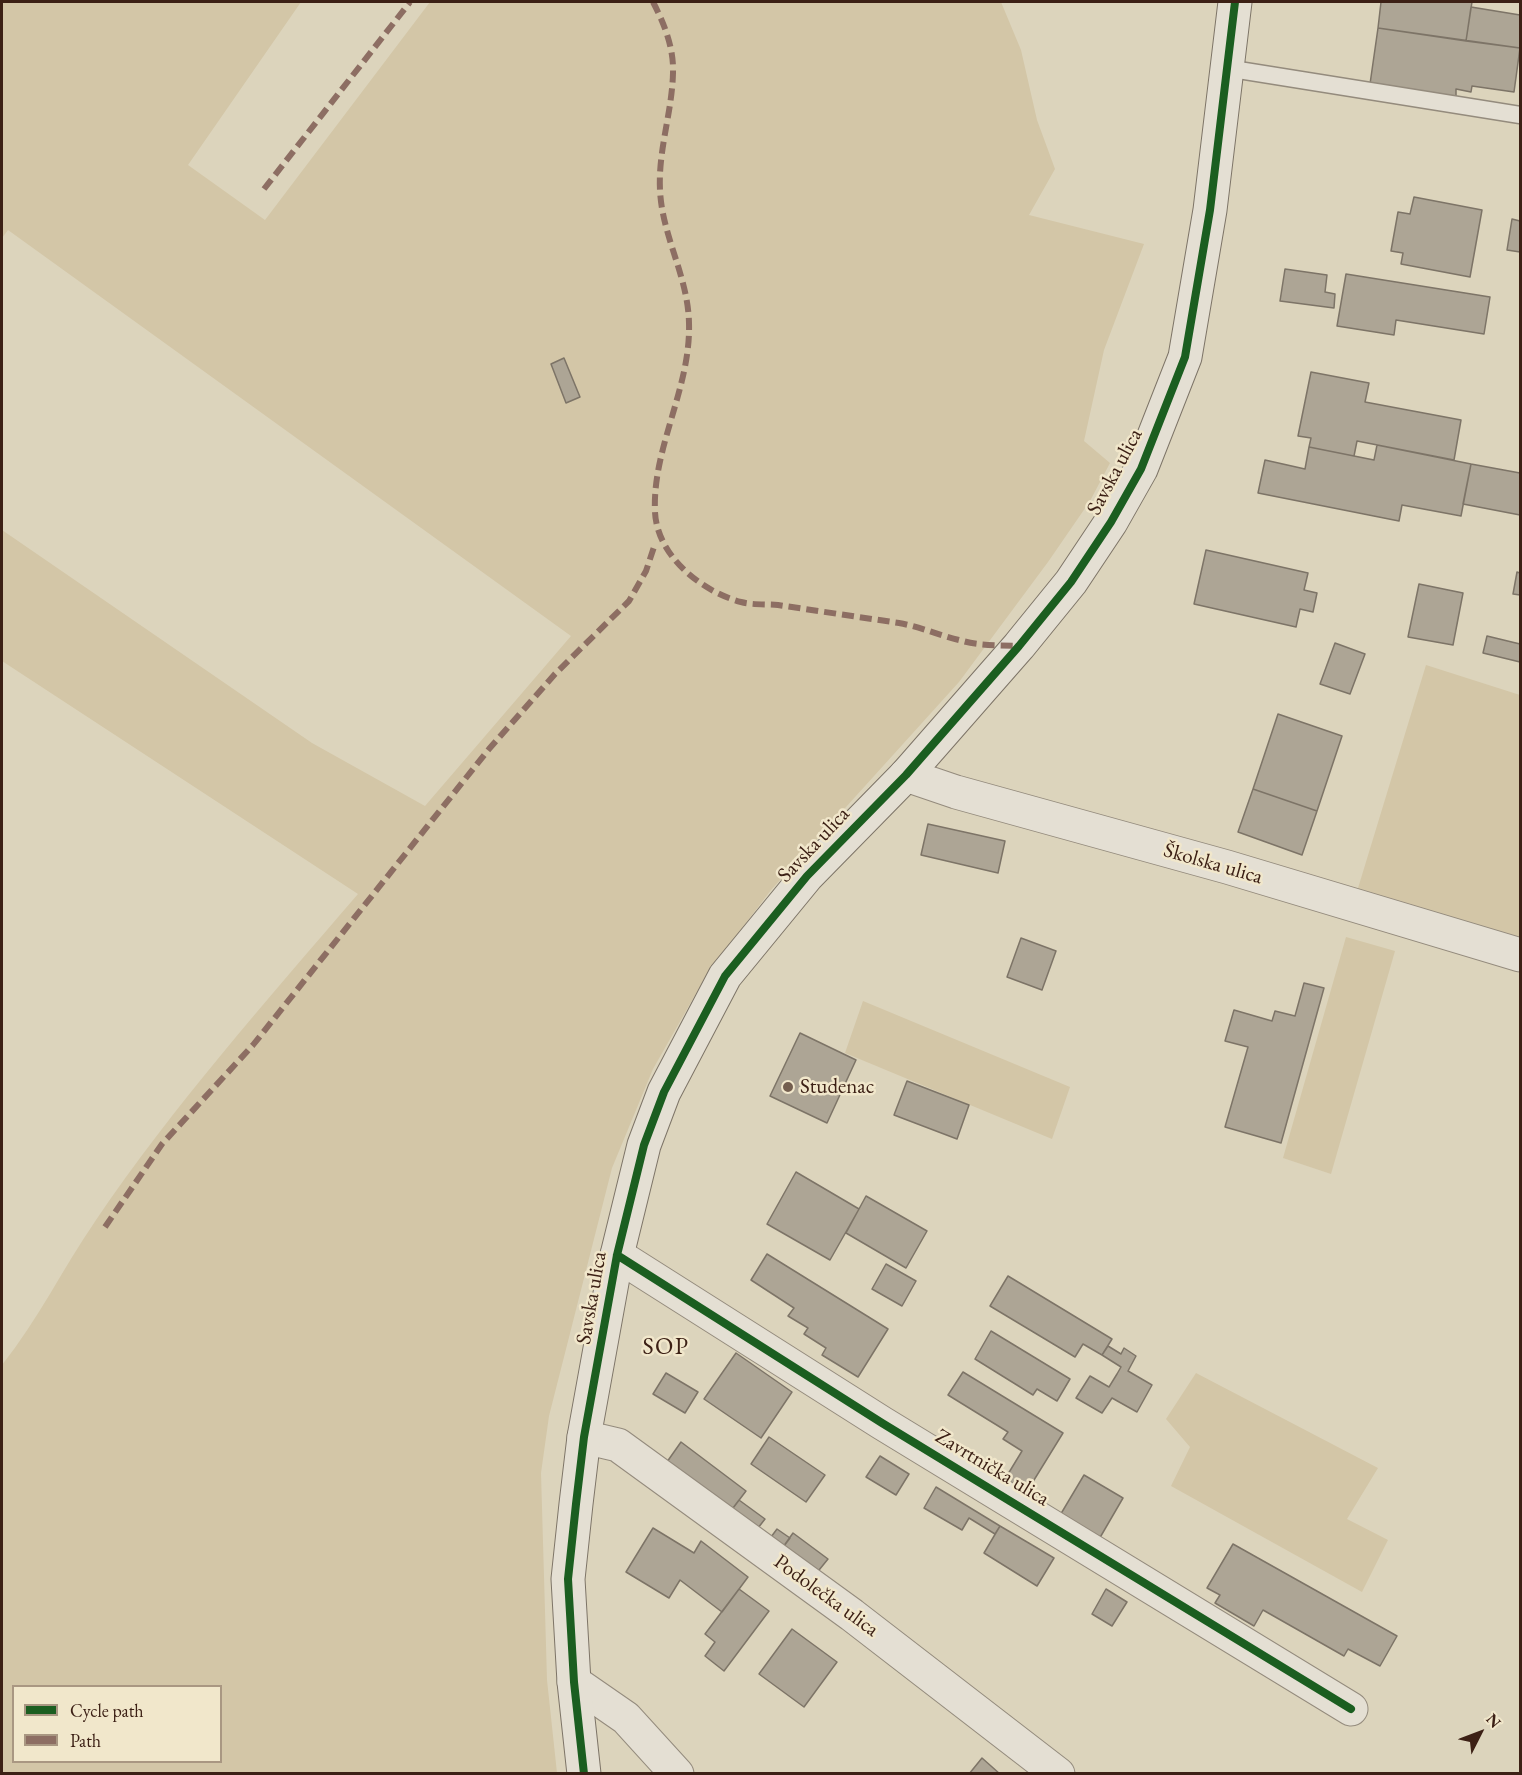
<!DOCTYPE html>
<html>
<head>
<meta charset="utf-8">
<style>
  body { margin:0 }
  #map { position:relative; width:1522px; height:1775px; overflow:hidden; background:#dcd4bc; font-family:"EB Garamond",serif }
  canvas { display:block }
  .frame { position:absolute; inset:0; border:3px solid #3c2015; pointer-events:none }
  .legend { position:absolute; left:12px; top:1685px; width:210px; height:78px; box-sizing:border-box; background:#f1e7cb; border:2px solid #a99782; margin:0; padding:8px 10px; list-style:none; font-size:18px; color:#3c2015 }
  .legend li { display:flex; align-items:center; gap:12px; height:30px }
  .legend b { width:30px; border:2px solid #a99782 }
  .north { position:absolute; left:1450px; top:1703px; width:60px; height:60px; -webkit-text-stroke:4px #f1e7cb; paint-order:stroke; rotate:48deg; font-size:16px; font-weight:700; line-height:24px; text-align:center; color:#3c2015 }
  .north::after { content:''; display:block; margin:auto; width:21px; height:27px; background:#3c2015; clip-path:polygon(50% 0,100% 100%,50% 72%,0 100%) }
</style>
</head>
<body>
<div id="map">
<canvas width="1522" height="1775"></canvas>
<div class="frame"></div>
<ul class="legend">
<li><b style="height:8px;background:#1b5e20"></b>Cycle path</li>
<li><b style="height:8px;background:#8d6e63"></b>Path</li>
</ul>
<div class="north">N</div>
</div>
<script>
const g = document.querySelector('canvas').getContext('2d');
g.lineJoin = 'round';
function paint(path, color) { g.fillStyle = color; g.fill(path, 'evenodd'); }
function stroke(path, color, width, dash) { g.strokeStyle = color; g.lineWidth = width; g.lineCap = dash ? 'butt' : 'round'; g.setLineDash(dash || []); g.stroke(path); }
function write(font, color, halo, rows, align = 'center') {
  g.font = font + ' "EB Garamond",serif'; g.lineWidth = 5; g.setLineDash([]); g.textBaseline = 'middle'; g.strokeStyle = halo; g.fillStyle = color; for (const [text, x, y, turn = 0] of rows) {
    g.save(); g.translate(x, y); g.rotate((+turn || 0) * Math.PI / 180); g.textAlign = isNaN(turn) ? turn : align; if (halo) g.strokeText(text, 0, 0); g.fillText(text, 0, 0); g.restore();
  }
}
const green = new Path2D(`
  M2,2H301L188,165L265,220L430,2H1001L1021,50L1037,120L1055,169L1029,215L1144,244L1104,350L1084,441L1110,463L1090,501L1048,562L959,682L771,890L707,974L653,1069L612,1168L549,1416L541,1473L547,1680L557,1773H2V1365C38,1320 63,1268 96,1220C174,1105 267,1000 358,894L2,661V530L312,743L425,806L571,636L8,230L2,238ZM14,1686H220V1762H14Z
  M1426,665L1520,695V948L1355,898Z
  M1346,937L1395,951L1331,1174L1283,1158Z
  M863,1001L1070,1087L1052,1139L845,1053Z
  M1196,1373L1378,1468L1347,1519L1388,1540L1362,1592L1171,1486L1190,1447L1166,1419Z`);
const building = new Path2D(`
  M1381,2H1472L1466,41L1378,28Z
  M1471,7L1520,15V48L1466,41Z
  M1378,28L1520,48L1514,92L1472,86L1471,92L1456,89V97L1370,84Z
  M1414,197L1482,210L1470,277L1401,264L1403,253L1391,251L1398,212L1410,214Z
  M1512,219L1520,221V252L1507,250Z
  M1285,269L1327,275L1325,292L1335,294L1334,308L1280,301Z
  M1346,274L1490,297L1484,334L1396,320L1394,335L1337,326Z
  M564,358L580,397L566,403L551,364Z
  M1311,372L1369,383L1365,402L1461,420L1454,460L1357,441L1354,456L1309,447L1311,438L1298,436Z
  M1377,445L1471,464L1461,516L1402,505L1399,521L1258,493L1265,460L1305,469L1309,447L1374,460Z
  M1471,464L1520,473V515L1463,504Z
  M1206,550L1308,573L1304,590L1317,593L1313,612L1300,609L1296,627L1194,604Z
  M1517,572L1520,573V595L1513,594Z
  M1419,584L1463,593L1453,645L1408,637Z
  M1487,636L1520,644V662L1483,653Z
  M1335,643L1365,654L1350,694L1320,684Z
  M1278,714L1342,736L1317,811L1253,789Z
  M1253,789L1317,811L1302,855L1238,832Z
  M928,824L1005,841L998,873L921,855Z
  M1021,938L1056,951L1042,990L1007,977Z
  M1304,983L1324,988L1281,1143L1225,1127L1248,1047L1225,1041L1234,1010L1272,1021L1275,1011L1295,1016Z
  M800,1033L856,1060L827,1123L770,1096Z
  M907,1081L969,1105L957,1139L894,1115Z
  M796,1172L859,1209L830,1260L767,1224Z
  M866,1196L927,1231L906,1268L846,1233Z
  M767,1254L888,1329L858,1377L822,1355L826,1348L804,1334L808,1328L788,1316L794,1308L751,1280Z
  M886,1264L916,1281L902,1306L872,1289Z
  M1008,1276L1112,1339L1102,1355L1083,1344L1075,1357L990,1306Z
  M991,1331L1070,1379L1057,1401L1037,1389L1033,1395L975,1359Z
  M1108,1346L1121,1354L1124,1348L1136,1356L1128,1371L1152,1385L1137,1412L1112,1398L1102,1413L1076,1398L1090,1376L1109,1387L1117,1374L1121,1367L1102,1355Z
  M736,1353L792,1392L761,1438L704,1399Z
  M963,1372L1063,1433L1026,1493L1005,1479L1022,1451L1003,1439L1008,1432L948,1395Z
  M666,1373L698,1392L685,1413L653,1394Z
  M769,1437L825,1475L806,1502L751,1464Z
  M681,1442L746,1491L727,1516L662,1469Z
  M880,1456L909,1474L896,1495L866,1477Z
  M1084,1475L1123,1498L1098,1541L1059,1517Z
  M936,1487L1000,1526L995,1534L969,1518L962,1530L924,1508Z
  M739,1500L765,1519L758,1528L771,1537L777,1529L790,1538L778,1554L727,1516Z
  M1000,1526L1054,1558L1037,1586L984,1553Z
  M653,1528L694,1553L701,1541L748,1577L722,1612L680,1580L669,1598L626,1572Z
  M793,1533L828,1559L815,1575L781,1550Z
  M1233,1544L1397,1636L1380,1666L1348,1649L1344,1656L1263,1610L1254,1626L1215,1603L1220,1595L1207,1588Z
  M739,1589L769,1611L724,1671L705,1656L715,1642L705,1634Z
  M1106,1589L1127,1602L1112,1626L1092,1614Z
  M792,1629L837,1662L804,1707L759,1674Z
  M982,1758L1000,1774H969Z`);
const lane = new Path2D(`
  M1226,68L1520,115`);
const street = new Path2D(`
  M906,775L956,792L1227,867L1520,955
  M617,1255L882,1423L1351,1709
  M584,1437L618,1445L852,1615L1058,1774
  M574,1682L626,1718L677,1774`);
const secondary = new Path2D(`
  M584,1774L574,1682L568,1579L576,1504L584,1437L617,1255L644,1145L664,1092L725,976L807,876L906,775L1019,646L1071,582L1111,522L1141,469L1185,357L1210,210L1235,2`);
const quiet = new Path2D(`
  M653,2C664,23 674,48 673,73C672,113 658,150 660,190C662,236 688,276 689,323C691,388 652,448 655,512C657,555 700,591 741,602C752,605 766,604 778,605C818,611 859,617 899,623C921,627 941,636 963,641C980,646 1001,645 1019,646
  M264,189L410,2
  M105,1227L162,1144L253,1045L489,749L555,674L629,601L646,571L654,547`);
const cycleway = new Path2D(`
  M617,1255L882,1423L1351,1709
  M584,1774L574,1682L568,1579L576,1504L584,1437L617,1255L644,1145L664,1092L725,976L807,876L906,775L1019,646L1071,582L1111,522L1141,469L1185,357L1210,210L1235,2`);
const markers = [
  [788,1087,6,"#745f4f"]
];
const streetNames = [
  ["Savska ulica",1115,472,-62],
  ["Savska ulica",814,845,-47],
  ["Školska ulica",1213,864,16],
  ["Savska ulica",592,1298,-80],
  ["Zavrtnička ulica",992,1468,31],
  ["Podolečka ulica",826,1596,36]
];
const poiNames = [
  ["Studenac",800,1087]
];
const quarterNames = [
  ["SOP",666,1347]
];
paint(green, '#d3c6a7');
paint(building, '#ada595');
stroke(building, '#7d7467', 1.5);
stroke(lane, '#948b7d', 19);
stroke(street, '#948b7d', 35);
stroke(secondary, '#7d7467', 35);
stroke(lane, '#e4dfd3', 16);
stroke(street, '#e4dfd3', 33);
stroke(secondary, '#e4dfd3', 33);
stroke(quiet, '#8d6e63', 6, [12, 6]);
stroke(cycleway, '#1b5e20', 8);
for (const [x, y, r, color] of markers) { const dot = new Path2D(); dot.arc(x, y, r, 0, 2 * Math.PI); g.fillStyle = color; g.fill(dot); stroke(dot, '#f1e7cb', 2); }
write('21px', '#3c2015', '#f1e7cb', streetNames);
write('21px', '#3c2015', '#f1e7cb', poiNames, 'left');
g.letterSpacing = '1.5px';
write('24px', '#3c2015', '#f1e7cb', quarterNames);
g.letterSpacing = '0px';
</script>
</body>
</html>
